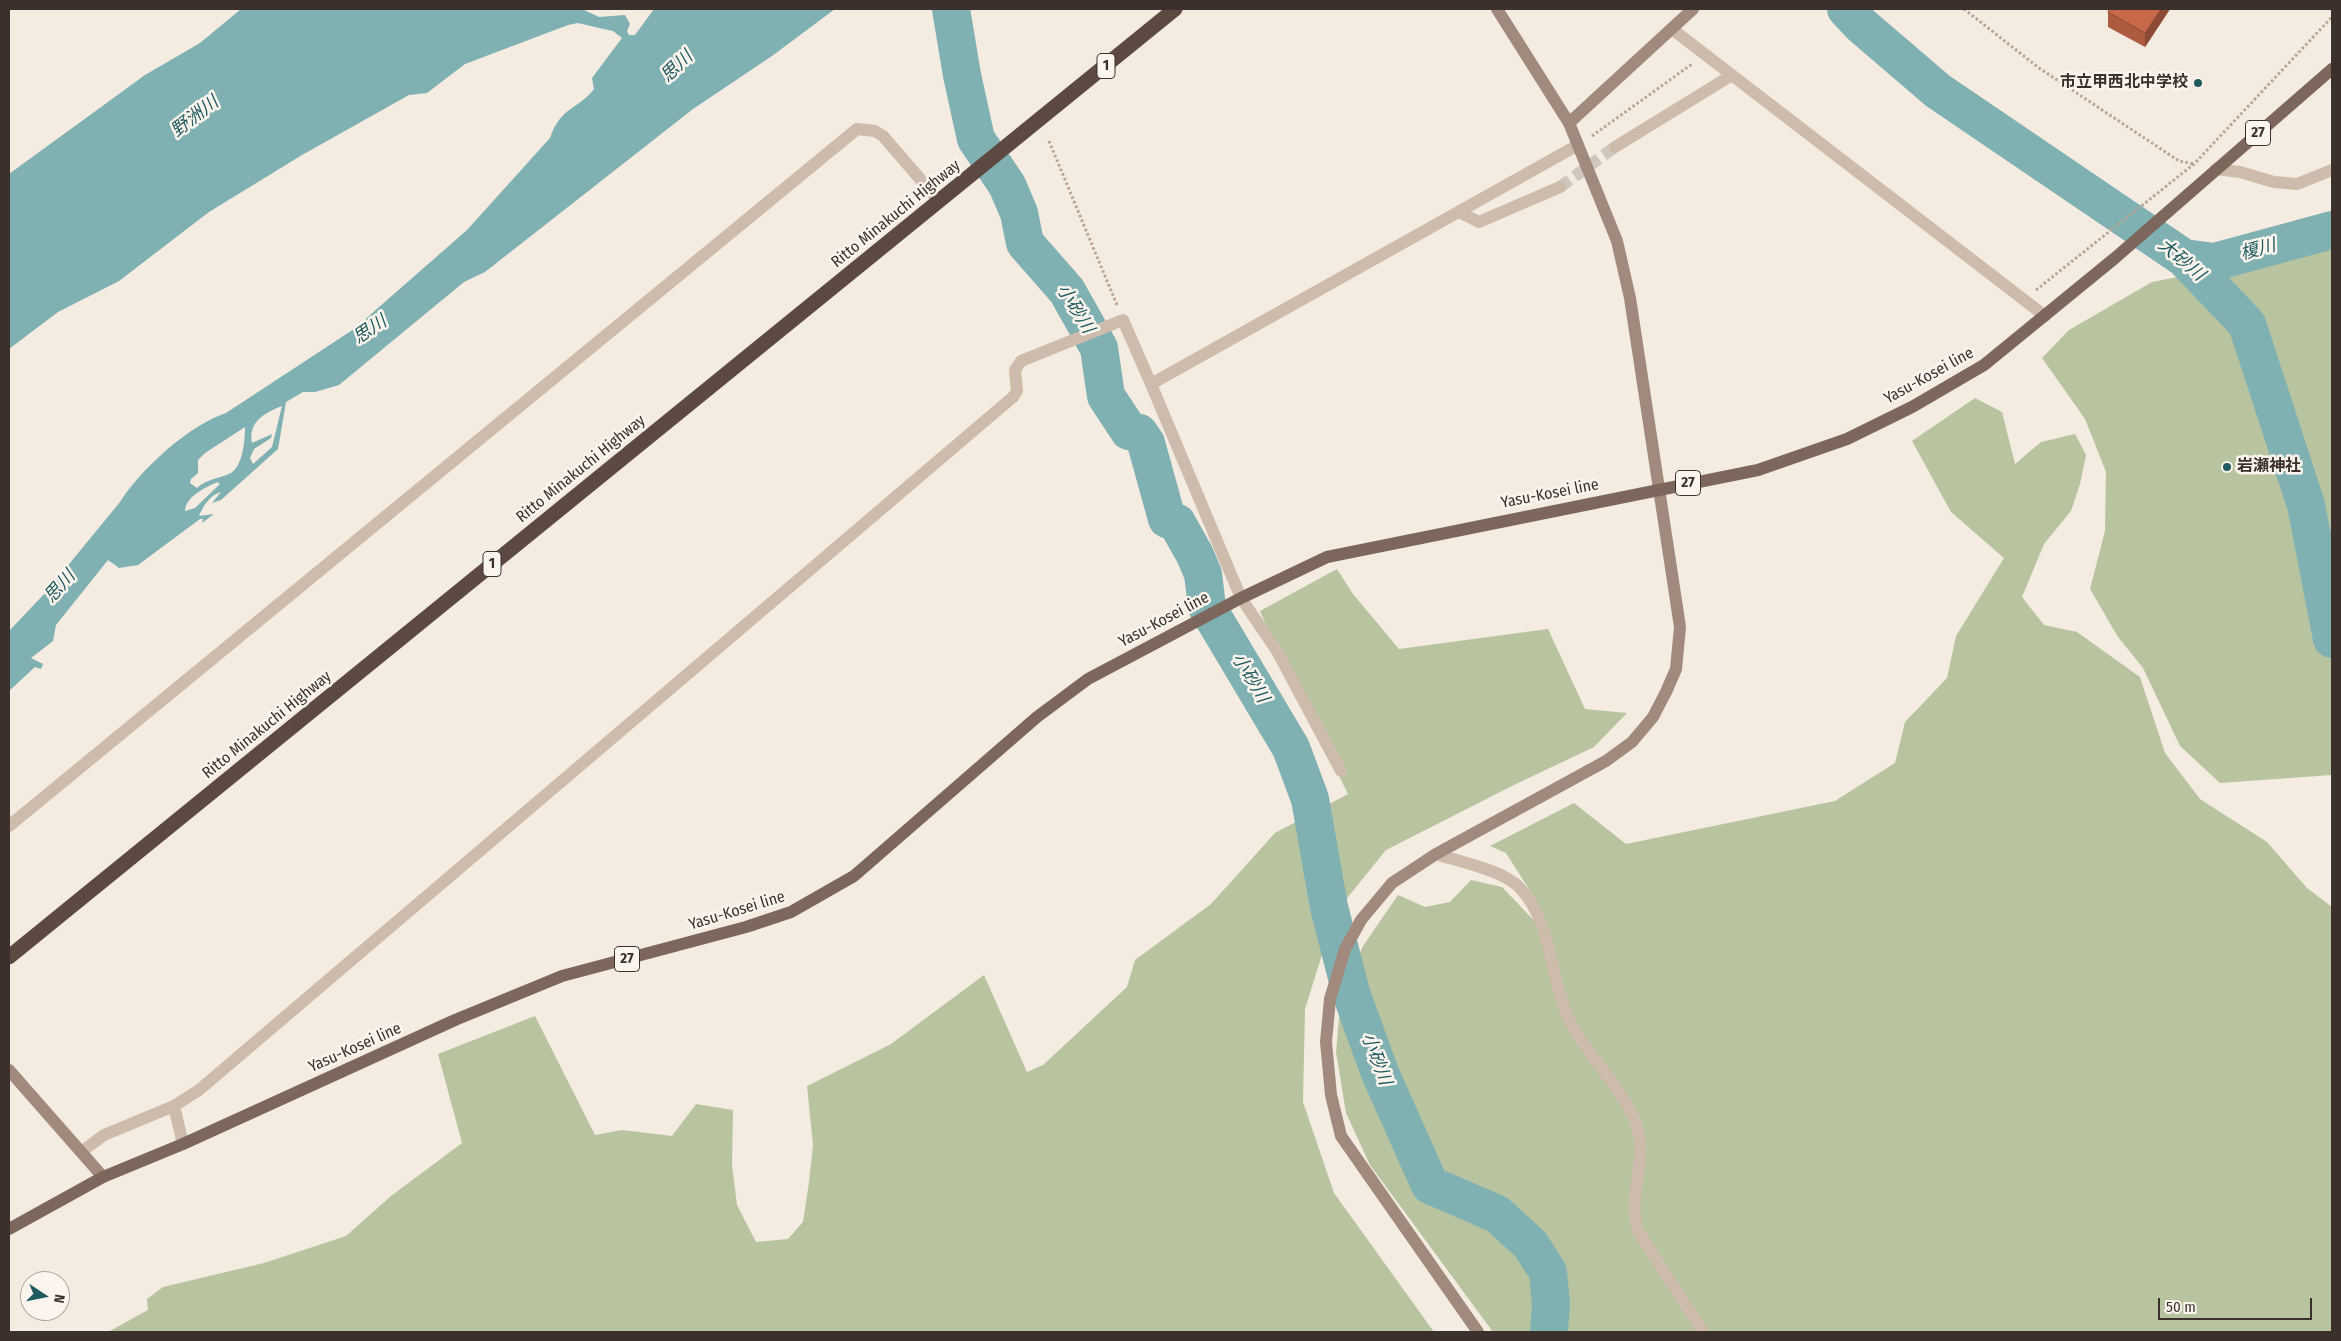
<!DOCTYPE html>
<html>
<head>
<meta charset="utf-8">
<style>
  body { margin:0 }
  #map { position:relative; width:2341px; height:1341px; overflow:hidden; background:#f4ebe1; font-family:"Fira Sans Condensed",sans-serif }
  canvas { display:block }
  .frame { position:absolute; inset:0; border:10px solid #3b302b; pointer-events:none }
  .north { position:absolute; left:20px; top:1271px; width:50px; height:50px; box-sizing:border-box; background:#fbf5ee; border:1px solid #aea6a0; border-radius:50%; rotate:101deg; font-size:14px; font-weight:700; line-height:20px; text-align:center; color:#3b302b }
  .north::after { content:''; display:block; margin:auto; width:18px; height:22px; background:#1f5a5e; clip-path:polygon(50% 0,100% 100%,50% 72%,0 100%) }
  .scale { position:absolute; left:2158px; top:1298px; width:154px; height:22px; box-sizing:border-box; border:2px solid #3b302b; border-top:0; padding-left:6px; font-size:15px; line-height:18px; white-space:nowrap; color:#3b302b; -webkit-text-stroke:4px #fbf5ee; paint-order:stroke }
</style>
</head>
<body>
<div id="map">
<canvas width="2341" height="1341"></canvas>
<div class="frame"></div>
<div class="north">N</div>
<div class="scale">50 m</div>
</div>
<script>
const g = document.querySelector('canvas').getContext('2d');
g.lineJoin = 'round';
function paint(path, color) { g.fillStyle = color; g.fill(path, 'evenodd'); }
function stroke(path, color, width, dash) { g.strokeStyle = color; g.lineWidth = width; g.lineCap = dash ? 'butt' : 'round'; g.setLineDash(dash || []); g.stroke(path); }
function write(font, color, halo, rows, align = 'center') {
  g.font = font + ' "Fira Sans Condensed","Noto Sans JP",sans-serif'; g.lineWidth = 5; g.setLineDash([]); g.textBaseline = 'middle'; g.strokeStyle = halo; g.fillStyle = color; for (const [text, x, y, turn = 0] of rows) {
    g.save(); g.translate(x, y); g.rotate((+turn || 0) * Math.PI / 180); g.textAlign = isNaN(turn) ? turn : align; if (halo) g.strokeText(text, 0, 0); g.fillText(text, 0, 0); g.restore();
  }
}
const green = new Path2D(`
  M2332,247V775L2220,783L2180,746L2143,668L2118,637L2090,589L2105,531L2106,472L2085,419L2042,358L2069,330L2152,282Z
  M1975,398L2002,412L2015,464L2041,442L2075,434L2086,455L2080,484L2071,511L2044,544L2022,597L2044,625L2077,632L2140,677L2165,753L2200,799L2267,842L2307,888L2332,907V1332H1493L1370,1165L1346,1113L1336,1052L1341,996L1363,946L1398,895L1425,907L1450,902L1471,880L1502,887L1546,933L1532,894L1506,853L1490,846L1574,803L1626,844L1835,801L1895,763L1905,722L1947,678L1956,636L2004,558L1951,512L1912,441Z
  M1337,569L1353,594L1399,649L1548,629L1585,709L1627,713L1594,747L1516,784L1386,850L1335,913L1305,1009L1303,1102L1334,1193L1434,1332H108L148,1310L147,1299L163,1287L264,1263L346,1236L391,1196L462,1143L438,1054L535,1016L595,1135L622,1130L672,1136L696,1104L733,1110L732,1165L737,1205L756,1242L788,1239L803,1222L809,1182L813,1145L807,1086L891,1044L984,975L1027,1072L1043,1065L1127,987L1135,960L1211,904L1275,833L1348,794L1277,651L1260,611Z`);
const water = new Path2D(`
  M241,9H582L599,17L625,15L630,24L627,31L629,35H635L654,9H835L772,56L693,109L485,272L464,282L339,385L315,392H303L286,402L278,449L221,500L212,503L221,492C210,495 203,506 199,516L214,514L202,523L203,519H200L138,565L119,568L108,560L56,625L53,641L31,658L43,664L41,669L35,667L9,691V631L47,591L120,502C140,470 189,425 226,413L354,329L467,230L550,138C561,106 578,110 594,89L592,78L622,38L613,31L599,28L578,23L568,25L465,64L427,93L409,95L302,155L209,212L119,281L58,312L9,349V174L145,75L200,43ZM282,406L272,447L253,464L250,458L254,449L271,438L272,434L252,443C248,422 264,413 282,406ZM245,427C245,440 243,468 229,474C217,479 207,479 197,488L190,483L191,479L198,473V460L205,453ZM217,482L220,484L195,508L185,511C186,496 205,488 217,482Z`);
const river = new Path2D(`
  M951,9L962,75L976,139L1007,185L1019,213L1025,243L1067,291L1099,348L1106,396L1129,431L1139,433L1146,443L1167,519L1177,523L1195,555L1203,574L1207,607L1291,748L1310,799L1329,907L1351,993L1380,1073L1430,1185L1497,1214L1530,1244L1548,1272L1551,1304L1549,1332
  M1846,9L1861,25L1938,91L2184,258L2247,324L2306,505L2332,639
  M2184,258L2214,262L2332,230`);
const streetTunnel = new Path2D(`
  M1560,187L1615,147`);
const path = new Path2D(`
  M1964,9L2039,68L2179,161L2194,164
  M1592,136L1692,64
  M1049,141L1117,305
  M2036,290L2194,164L2332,17`);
const street = new Path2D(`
  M1672,29L2045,316
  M1615,147L1732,75
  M2216,169L2240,172L2274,182L2297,184L2332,170
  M1459,212L1479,222L1560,187
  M1151,384L1241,598L1277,651L1341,771
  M9,826L857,129L875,131L883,136L939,201
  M1436,854C1460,862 1503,870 1520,888C1553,923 1550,981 1570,1022C1589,1059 1630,1094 1639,1134C1645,1163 1628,1199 1638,1231L1703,1332
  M174,1106L183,1144
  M81,1152L104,1135L174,1106L199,1090L1013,397L1017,391L1015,370L1021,361L1123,320L1151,384L1578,145`);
const secondary = new Path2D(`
  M1569,123L1693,9
  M9,1070L103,1177
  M1478,1332L1341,1136L1331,1095L1326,1042L1330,999L1345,949L1361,920L1392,883L1436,854L1606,761L1632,742L1653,717L1666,692L1676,669L1680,627L1630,298L1617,241L1569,123L1497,9`);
const primary = new Path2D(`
  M9,1229L103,1177L183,1144L455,1020L562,976L746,927L791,912L854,876L1037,717L1088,679L1241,598L1327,557L1758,470L1847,439L1912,407L1984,365L2115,258L2332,69`);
const highway = new Path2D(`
  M9,957L1175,9`);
const wall = new Path2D(`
  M2170,9L2145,47L2108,27V12Z`);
const shadedWall = new Path2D(`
  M2161,9H2170L2145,47V33Z`);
const building = new Path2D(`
  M2110,9H2161L2145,33L2108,12Z`);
const markers = [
  [2198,83,5,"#1f5a5e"],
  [2227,467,5,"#1f5a5e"]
];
const shields = [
  [1106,66,18],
  [2258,133,25],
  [1688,483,25],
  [492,564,18],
  [627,959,25]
];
const shieldNames = [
  ["1",1106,66],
  ["27",2258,133],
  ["27",1688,483],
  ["1",492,564],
  ["27",627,959]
];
const poiNames = [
  ["市立甲西北中学校",2188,83],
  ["岩瀬神社",2237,467,"left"]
];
const streetNames = [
  ["Ritto Minakuchi Highway",896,214,-39],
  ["Yasu-Kosei line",1929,376,-29],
  ["Ritto Minakuchi Highway",581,469,-39],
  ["Yasu-Kosei line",1550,494,-11],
  ["Yasu-Kosei line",1164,620,-28],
  ["Ritto Minakuchi Highway",267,725,-39],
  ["Yasu-Kosei line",737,911,-17],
  ["Yasu-Kosei line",355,1048,-24]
];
const waterNames = [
  ["思川",677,67,-44],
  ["野洲川",195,117,-38],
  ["榎川",2258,250,-15],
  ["大砂川",2181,260,40],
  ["小砂川",1075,309,58],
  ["思川",370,330,-34],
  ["思川",60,587,-48],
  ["小砂川",1250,678,59],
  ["小砂川",1376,1059,69]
];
paint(green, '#b8c4a0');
paint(water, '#7fb0b2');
stroke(river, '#7fb0b2', 38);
stroke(streetTunnel, '#cfc6bd', 12, [12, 6]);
stroke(path, '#b9a596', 3, [2.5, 2.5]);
stroke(street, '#cdbbac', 12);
stroke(secondary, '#a18a7d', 12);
stroke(primary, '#7d675c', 12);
stroke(highway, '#5c4a42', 15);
paint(wall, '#ac5a40');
paint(shadedWall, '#8c4a34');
paint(building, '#c8694b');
stroke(building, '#8c4a34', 1);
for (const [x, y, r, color] of markers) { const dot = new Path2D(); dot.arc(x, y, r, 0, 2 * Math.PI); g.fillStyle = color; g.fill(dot); stroke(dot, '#fbf5ee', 2); }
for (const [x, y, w] of shields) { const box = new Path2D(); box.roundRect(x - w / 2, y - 12.5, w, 25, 4); g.fillStyle = '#fbf5ee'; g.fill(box); stroke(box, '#3b302b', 1); }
write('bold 15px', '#3b302b', null, shieldNames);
write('bold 16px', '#3b302b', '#fbf5ee', poiNames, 'right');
write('16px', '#3b302b', '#fbf5ee', streetNames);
write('italic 18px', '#1f5a5e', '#fbf5ee', waterNames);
</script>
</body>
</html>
